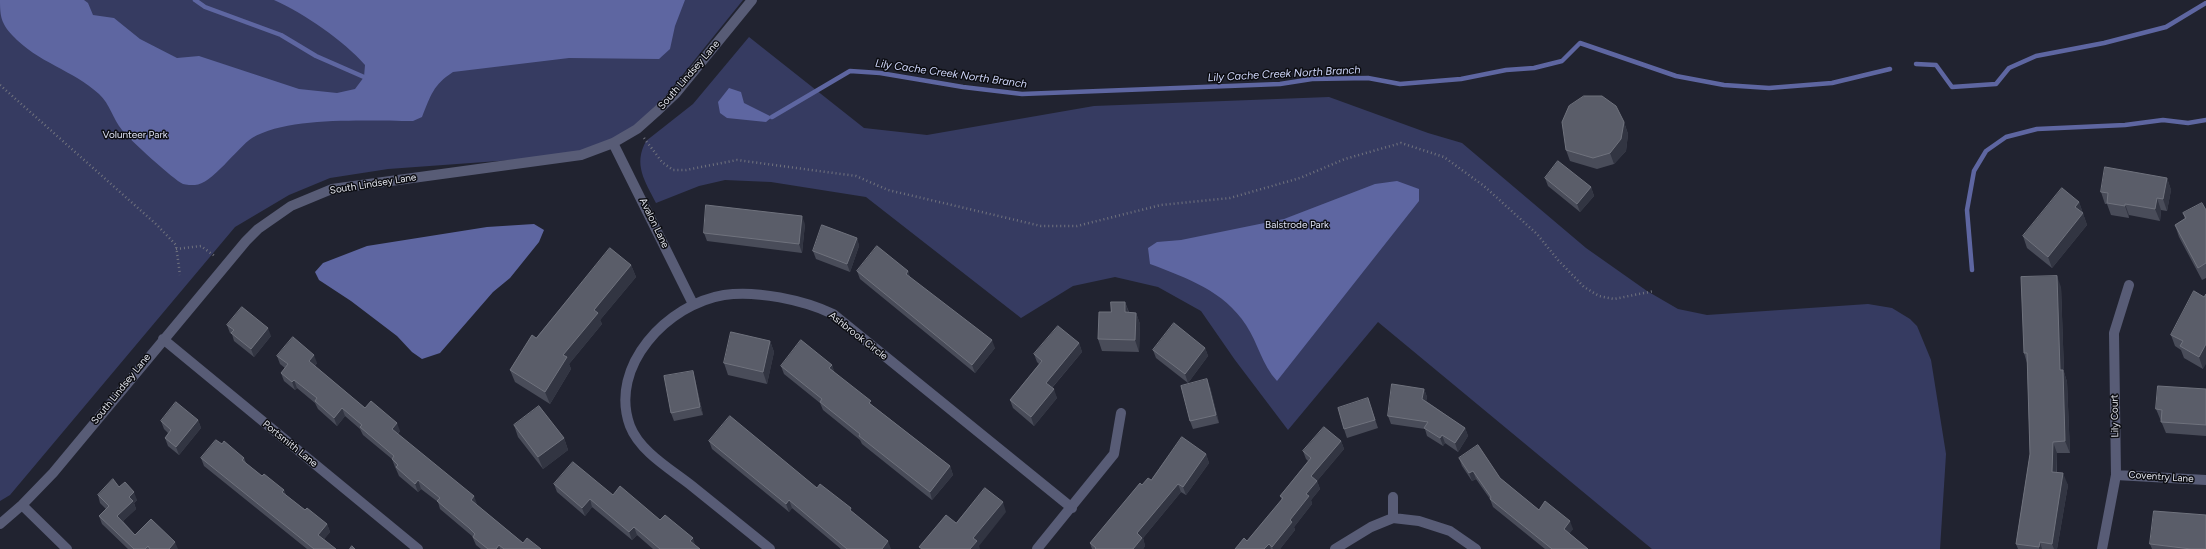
<!DOCTYPE html>
<html>
<head>
<meta charset="utf-8">
<style>
  body { margin:0 }
  canvas { display:block; background:#212330 }
</style>
</head>
<body>
<canvas width="2206" height="549"></canvas>
<script>
const g = document.querySelector('canvas').getContext('2d');
g.lineJoin = 'round';
function paint(path, color) { g.fillStyle = color; g.fill(path, 'evenodd'); }
function stroke(path, color, width, dash) { g.strokeStyle = color; g.lineWidth = width; g.lineCap = dash ? 'butt' : 'round'; g.setLineDash(dash || []); g.stroke(path); }
function write(font, color, halo, rows, align = 'center') {
  g.font = font + ' Figtree,sans-serif'; g.lineWidth = 3; g.setLineDash([]); g.textBaseline = 'middle'; g.strokeStyle = halo; g.fillStyle = color; for (const [text, x, y, turn = 0] of rows) {
    g.save(); g.translate(x, y); g.rotate((+turn || 0) * Math.PI / 180); g.textAlign = isNaN(turn) ? turn : align; if (halo) g.strokeText(text, 0, 0); g.fillText(text, 0, 0); g.restore();
  }
}
const green = new Path2D(`
  M0,0H743L642,125L581,155L388,169L330,178L289,195L235,227L10,495L0,501Z
  M749,37L864,128L927,135L1094,106L1329,97L1428,133L1462,143L1586,248L1647,291L1678,309L1707,315L1868,304L1892,308L1910,319L1917,326L1931,360L1946,454L1940,549H1652L1378,322L1288,430L1235,360L1201,311L1158,287L1115,277L1073,286L1021,318L866,197L771,182L725,180L699,186L656,203C645,181 633,165 646,141L693,104Z`);
const water = new Path2D(`
  M0,0H84L88,3L93,15L114,18L140,39L177,58L199,56L299,89L337,93L355,89L364,77L365,65C343,40 305,14 274,0H685L675,26L670,49L659,59L569,58L453,72C433,85 431,95 422,117L413,121C369,121 289,116 252,138C238,147 211,185 195,185C192,185 186,185 183,184C174,180 129,139 122,130C113,119 110,104 99,94C73,70 38,63 12,35C1,23 0,16 0,0Z
  M729,88L741,92L744,103L772,117L766,122L727,118L720,113L718,102Z
  M1397,181L1419,189V201L1277,381C1262,365 1258,343 1246,325C1224,291 1187,278 1150,264L1148,248L1157,242L1181,240L1284,219L1375,184Z
  M534,224L544,230L539,242L510,278L493,292L440,353L422,359L412,352L397,336L351,301L319,280L315,272L323,263L367,246L487,227Z`);
const stream = new Path2D(`
  M195,0L205,7L281,35L316,56L364,77
  M1916,64L1936,65L1952,87L1996,84L2009,68L2036,56L2104,43L2166,27L2206,3
  M772,117L850,71L880,73L963,87L1022,94L1280,84L1312,79L1368,78L1400,84L1461,79L1506,70L1534,68L1562,61L1580,43L1676,76L1724,85L1769,88L1832,83L1890,69
  M1972,270L1967,210L1974,171L1986,151L2006,137L2037,129L2125,125L2163,120L2188,123L2206,120`);
const path = new Path2D(`
  M0,85L157,225L176,245L180,275
  M644,138L662,162L673,170H686L737,160L856,176L888,190L1041,226H1077L1161,205L1230,198L1300,178L1345,159L1401,143L1444,157L1484,186L1537,234L1558,260L1584,287L1599,296L1614,299L1654,291
  M176,249L201,246L216,257`);
const minor = new Path2D(`
  M613,143L693,304
  M163,339L418,549
  M2116,475L2206,480
  M22,505L67,549
  M1393,518V497
  M0,524L22,505L53,473L246,241L258,229L291,206L332,189L581,155L613,143L637,129L656,112L676,93L752,0
  M770,549C744,528 718,507 692,486C672,470 640,452 630,426C608,366 668,304 724,295C756,290 804,300 833,314L1072,508
  M1037,549L1114,454L1121,413
  M1335,549L1371,527L1393,518L1419,521L1450,531L1476,549
  M2102,549L2116,475L2114,333L2129,285`);
const wall = new Path2D(`
  M1624,122L1628,134L1626,151L1614,164L1597,169L1570,161L1566,150Z
  M1545,178L1591,187L1594,196L1580,212L1548,186Z
  M2167,178L2171,190L2167,211L2161,210L2160,221L2129,215V218L2111,215L2107,204H2105L2101,192Z
  M2079,202L2087,225L2052,268L2027,248L2023,236Z
  M2206,210V278L2202,280L2179,237L2175,225L2185,219L2183,213Z
  M805,224L802,253L707,241L704,233Z
  M857,238L859,246L850,272L816,259L813,251Z
  M631,265L636,277L600,320L602,324L569,364L571,369L550,404L515,382L510,370L536,338Z
  M857,271H908L910,278L995,348L975,373L860,279Z
  M2061,287L2064,372L2067,382L2070,453H2057V472L2068,485L2057,549H2018L2016,544L2030,454L2027,363L2024,353Z
  M2204,297L2203,369L2184,358L2181,350L2175,346L2171,335Z
  M1125,302L1129,312L1136,313L1140,324L1139,352L1102,351L1098,339L1111,312Z
  M227,325L271,336L254,357L234,341L232,334L230,333Z
  M770,341L774,352L767,384L728,375L724,363Z
  M1079,343L1082,352L1052,388L1057,398L1034,426L1013,408L1010,400L1039,364L1037,362L1034,354Z
  M1205,348L1208,356L1188,383L1156,358L1153,350Z
  M277,356L317,363L315,366L365,408L400,431L398,434L477,505L523,543L541,549H481L476,545L472,536L440,509L438,502L421,489L418,492L399,476L396,469L395,467L392,459L363,435L360,429L345,416L337,426L318,409L315,403L297,388L295,390L284,381L281,373L285,368L280,364Z
  M832,365L834,372L872,405L950,466L953,475L932,500L862,444L860,440L823,410L820,403L784,374L781,366Z
  M695,379L703,415L674,421L671,413Z
  M1210,387L1219,423L1193,429L1190,421Z
  M1424,389L1427,397L1426,401L1465,428L1468,436L1458,452L1445,443L1443,446L1427,436L1425,429L1391,424L1388,416Z
  M2206,389V436L2166,433L2156,409Z
  M1371,407L1378,428L1347,438L1344,429Z
  M198,420L201,428L179,455L168,446L165,438L168,433L164,429L161,421Z
  M514,425L564,438L568,450L543,469L518,437Z
  M709,441L817,488L852,512L891,549H841L792,508L789,512L712,449Z
  M1341,441L1344,449L1317,481L1320,489L1311,500L1312,504L1294,527L1295,530L1280,549H1235L1247,541L1282,500L1280,496L1308,461L1306,459L1303,451Z
  M222,444L244,458L246,463L262,476L284,490L286,495L305,510L327,524L330,532L324,539L336,549H307L204,466L201,458Z
  M1206,454L1209,463L1186,495L1181,492L1143,538L1145,546L1143,549H1092L1090,543L1142,485Z
  M1459,458L1500,478L1539,510L1573,529L1569,533L1588,549H1545L1493,507L1490,499L1476,479L1472,481L1462,466Z
  M554,484L613,495L660,520L700,549H653L637,535L632,540L592,507L585,516L557,492Z
  M119,487L137,500L134,503L136,509L123,521L135,535L178,549H128L102,524L99,516L106,509L100,503L98,495Z
  M2150,544L2206,549H2152Z`);
const shadedWall = new Path2D(`
  M1624,122L1628,134L1626,151L1614,164L1610,153Z
  M2167,178L2171,190L2167,211L2163,199Z
  M1591,187L1594,196L1580,212L1577,204Z
  M2157,198L2161,210L2160,221L2155,209Z
  M2079,202L2087,225L2052,268L2048,257L2075,207Z
  M2125,204L2129,215V218L2125,206Z
  M802,216L805,224L802,253L799,244Z
  M857,238L859,246L850,272L847,264Z
  M631,265L636,277L600,320L602,324L569,364L571,369L550,404L545,392L563,355L594,310Z
  M908,271L911,279L906,274Z
  M2057,276L2061,287L2064,372L2067,382L2070,453L2065,441L2060,370Z
  M1125,302L1129,314L1125,312Z
  M1136,313L1140,324L1139,352L1135,340Z
  M268,328L271,336L254,357L251,349Z
  M992,340L995,348L975,373L972,365Z
  M770,341L774,352L767,384L763,372Z
  M1079,343L1082,352L1049,391L1046,383Z
  M2206,344V364L2203,369L2199,357Z
  M1205,348L1208,356L1188,383L1185,374Z
  M314,355L317,363L312,369L309,361Z
  M832,365L835,373L829,368Z
  M693,371L695,379L703,415L700,407Z
  M1207,379L1210,387L1219,423L1216,415Z
  M294,380L297,388L295,390L292,382Z
  M1054,389L1057,398L1034,426L1031,417Z
  M1424,389L1427,397L1425,407L1422,399Z
  M342,408L345,416L337,426L334,418Z
  M198,420L201,428L179,455L176,447Z
  M397,423L400,431L395,437L392,429Z
  M1465,428L1468,436L1458,452L1455,443Z
  M1442,435L1445,443L1443,446L1440,438Z
  M564,438L568,450L543,469L538,457Z
  M1341,441L1344,449L1317,481L1320,489L1311,500L1312,504L1294,527L1295,530L1280,549H1273L1272,547L1290,520L1311,476Z
  M2053,442L2057,453L2056,483L2052,472Z
  M1206,454L1209,463L1186,495L1183,487Z
  M950,466L953,475L932,500L930,492Z
  M1473,471L1476,479L1472,481L1469,473Z
  M2063,473L2068,485L2057,549H2054L2052,544Z
  M418,480L421,489L418,492L415,484Z
  M1178,484L1181,492L1143,538L1145,546L1143,549H1133L1137,533Z
  M284,490L287,498L282,492Z
  M134,492L137,500L134,503L136,509L120,524L117,516L129,497Z
  M474,496L477,504L474,508L471,500Z
  M590,499L592,507L585,516L582,508Z
  M789,500L792,508L789,512L786,504Z
  M1003,502L1006,512L979,546L980,549H970L973,538Z
  M1570,521L1573,529L1567,537L1564,529Z
  M327,524L330,532L321,543L318,535Z
  M634,527L637,535L632,540L629,532Z
  M693,538L696,547L690,541Z
  M888,541L891,549H882Z
  M175,542L178,549H169Z
  M2040,542L2042,549H2039V547Z
  M1269,544L1271,549H1264Z
  M499,545L500,549H496Z`);
const building = new Path2D(`
  M1584,96H1602L1616,106L1624,122L1621,139L1610,153L1593,158L1566,150L1562,122L1569,106Z
  M1558,161L1591,187L1577,204L1545,178Z
  M2105,167L2167,178L2163,199L2157,198L2155,209L2125,204V206L2107,203L2108,193L2101,192Z
  M2062,188L2079,202L2075,207L2083,213L2048,257L2023,236Z
  M2202,203L2206,210V263L2198,268L2175,225L2186,218L2183,213Z
  M706,205L802,216L799,244L704,233Z
  M822,225L857,238L847,264L813,251Z
  M877,246L908,271L906,274L992,340L972,365L857,271Z
  M610,248L631,265L594,310L598,313L563,355L567,357L545,392L510,370L532,335L536,338Z
  M2057,276L2060,370H2063L2065,441L2053,442L2052,472L2063,473L2052,544L2040,542L2039,547L2016,544L2030,454L2027,353H2024L2021,277Z
  M2194,291L2204,297L2206,294V344L2199,357L2180,346L2183,341L2171,335Z
  M1111,302H1125V312L1136,313L1135,340L1098,339L1099,312H1111Z
  M242,307L268,328L251,349L231,333L234,330L227,325Z
  M1174,323L1205,348L1185,374L1153,350Z
  M1058,326L1079,343L1046,383L1054,389L1031,417L1010,400L1042,361L1034,354Z
  M731,332L770,341L763,372L724,363Z
  M293,337L314,355L309,361L365,408L371,401L397,423L392,429L474,496L471,500L523,543L527,538L541,549H504L499,545L496,549H488L473,537L475,534L469,528L437,501L440,498L418,480L415,484L396,467L398,465L392,459L394,456L360,427L362,425L342,408L334,418L315,401L317,398L294,380L292,382L281,373L288,364L277,356Z
  M801,340L832,365L829,368L871,401L869,403L950,466L930,492L859,436L860,434L820,402L822,399L781,366Z
  M693,371L700,407L671,413L664,376Z
  M1207,379L1216,415L1190,421L1181,386Z
  M1392,384L1424,389L1422,399L1465,428L1455,443L1442,435L1440,438L1424,428L1428,422L1388,416Z
  M2158,386L2206,389V425L2161,422L2162,410L2156,409Z
  M1368,398L1375,420L1344,429L1338,408Z
  M176,402L198,420L176,447L165,438L171,430L161,421Z
  M539,406L564,438L538,457L514,425Z
  M730,416L817,488L820,484L851,508L850,510L888,541L882,549H847L789,500L786,504L709,441Z
  M1324,427L1341,441L1311,476L1317,481L1306,494L1309,496L1290,520L1292,522L1272,547L1269,544L1264,549H1235L1244,538L1247,541L1283,498L1280,496L1311,458L1303,451Z
  M1182,437L1206,454L1183,487L1178,484L1137,533L1142,538L1133,549H1095L1096,548L1090,543L1140,483L1142,485L1148,478L1151,480Z
  M216,440L222,444L224,441L244,458L242,460L262,476L264,474L284,490L282,492L305,510L307,508L327,524L318,535L336,549H314L201,458Z
  M1478,445L1500,478L1539,510L1545,501L1570,521L1564,529L1588,549H1552L1490,499L1491,497L1473,471L1469,473L1459,458Z
  M573,462L613,495L620,486L660,520L665,515L693,538L690,541L700,549H660L634,527L629,532L590,499L582,508L554,484Z
  M113,479L119,487L125,482L134,492L129,497L133,501L117,516L135,535L151,519L175,542L169,549H150L148,546L145,549H134L99,516L109,506L98,495Z
  M985,488L1003,502L973,538L977,541L970,549H922L919,547L946,515L956,523Z
  M2154,511L2206,515V549H2191L2150,544Z
  M352,546L355,549H350Z`);
const streetNames = [
  ["South Lindsey Lane",689,75,-49],
  ["South Lindsey Lane",373,184,-9],
  ["Avalon Lane",654,223,64],
  ["Ashbrook Circle",858,336,38],
  ["South Lindsey Lane",121,389,-51],
  ["Lily Court",2115,416,-91],
  ["Portsmith Lane",290,444,39],
  ["Coventry Lane",2161,477,4]
];
const parkNames = [
  ["Volunteer Park",135,135],
  ["Balstrode Park",1297,225]
];
const waterNames = [
  ["Lily Cache Creek North Branch",951,74,8],
  ["Lily Cache Creek North Branch",1284,74,-3]
];
paint(green, '#363b61');
paint(water, '#5e66a1');
stroke(stream, '#5e66a1', 4.5);
stroke(path, '#71737e', 2.5, [1, 3]);
stroke(minor, '#585c76', 10);
paint(wall, '#494c59');
paint(shadedWall, '#323542');
paint(building, '#5a5d69');
stroke(building, '#6f727d', 1);
write('10px', '#e1e3eb', '#0c0d12', streetNames);
write('10px', '#dfe3f5', '#0c0d12', parkNames);
write('italic 11px', '#ced5f8', '#0c0d12', waterNames);
</script>
</body>
</html>
